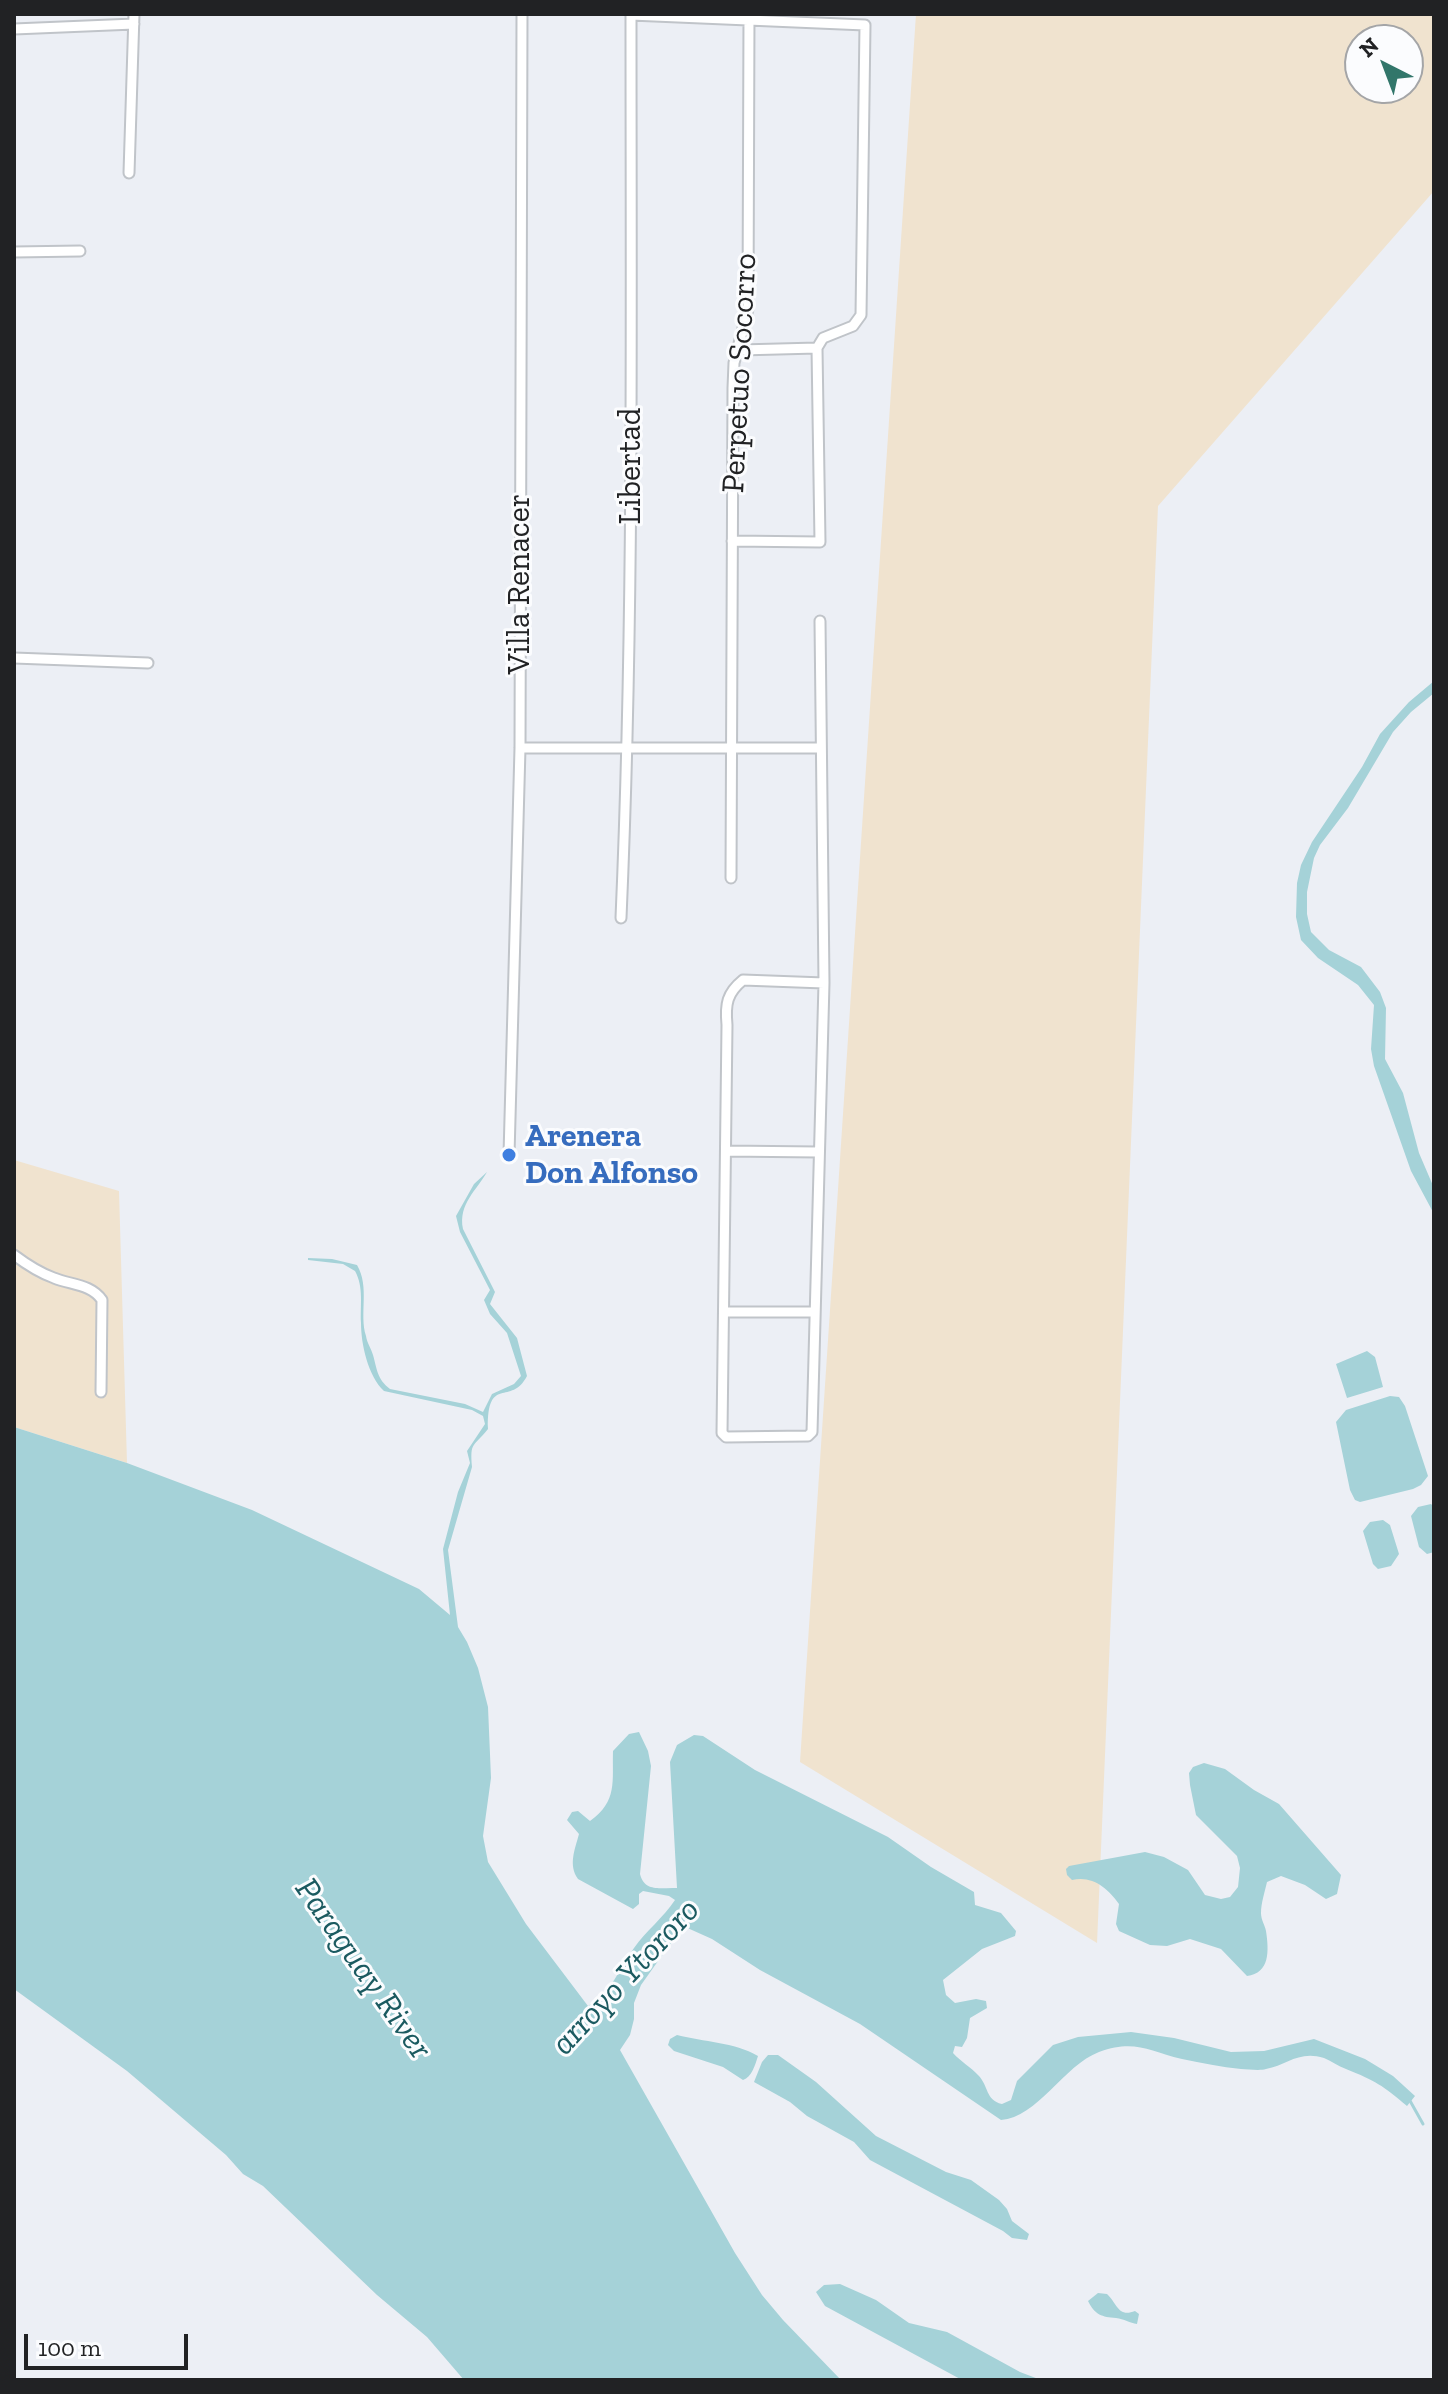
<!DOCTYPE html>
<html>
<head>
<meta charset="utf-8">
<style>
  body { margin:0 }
  #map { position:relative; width:1448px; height:2394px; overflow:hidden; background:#eceff5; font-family:"Zilla Slab",serif }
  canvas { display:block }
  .frame { position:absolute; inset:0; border:16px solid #212224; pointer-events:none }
  .north { position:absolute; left:1344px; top:24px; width:80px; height:80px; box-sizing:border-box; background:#fbfcfe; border:2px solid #a4a5a7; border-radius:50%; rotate:318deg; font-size:22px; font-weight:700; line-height:32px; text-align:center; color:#212224 }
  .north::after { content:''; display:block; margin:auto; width:28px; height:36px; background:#32766a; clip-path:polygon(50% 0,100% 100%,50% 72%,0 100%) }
  .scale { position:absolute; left:24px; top:2334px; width:164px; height:36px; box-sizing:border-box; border:4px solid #212224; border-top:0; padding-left:10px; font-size:24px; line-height:28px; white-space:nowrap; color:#212224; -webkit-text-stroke:6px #fbfcfe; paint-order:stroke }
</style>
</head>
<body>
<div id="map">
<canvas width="1448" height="2394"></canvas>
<div class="frame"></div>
<div class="north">N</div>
<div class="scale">100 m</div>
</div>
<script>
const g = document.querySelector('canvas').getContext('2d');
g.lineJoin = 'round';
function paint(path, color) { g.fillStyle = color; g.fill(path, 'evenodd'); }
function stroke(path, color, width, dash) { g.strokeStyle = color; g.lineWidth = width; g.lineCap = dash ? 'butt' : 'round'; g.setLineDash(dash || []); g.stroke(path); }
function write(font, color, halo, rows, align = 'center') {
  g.font = font + ' "Zilla Slab",serif'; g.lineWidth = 6; g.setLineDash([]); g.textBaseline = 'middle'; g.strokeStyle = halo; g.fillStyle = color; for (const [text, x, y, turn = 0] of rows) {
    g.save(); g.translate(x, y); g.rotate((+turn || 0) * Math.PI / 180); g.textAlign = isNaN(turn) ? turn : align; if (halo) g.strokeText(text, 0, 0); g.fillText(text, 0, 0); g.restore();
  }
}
const industrial = new Path2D(`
  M916,14H1434V191L1158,506L1097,1943L800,1762ZM1360,40H1408V88H1360Z
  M14,1160L119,1191L127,1463L14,1427Z`);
const water = new Path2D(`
  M1434,681V693L1411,712L1393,732L1348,808L1320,845L1314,858L1307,892V914L1311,932L1329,950L1361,967L1380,992L1386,1008L1385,1059L1403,1093L1419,1153L1434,1188V1214L1411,1171L1374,1066L1371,1049L1374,1005L1358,985L1318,958L1301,940L1296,917L1297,883L1301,865L1312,842L1362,767L1380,734L1409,702Z
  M487,1172C477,1190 458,1204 463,1229L495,1292L490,1304L517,1338L527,1376C511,1407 487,1374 488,1429C473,1448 470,1441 472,1467L448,1550L458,1627L467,1642L478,1668L488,1707L491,1778L483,1836L488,1862L526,1924L588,2006C612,1992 619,1969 634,1948C646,1931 663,1918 675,1900L669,1896L643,1891L639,1894V1904L633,1909L578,1879C568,1865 575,1849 579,1834L567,1820L572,1812L578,1811L590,1821C618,1801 612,1781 613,1751L629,1734L639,1732L648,1751L651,1766L640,1874C645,1893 661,1887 677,1888L670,1762L677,1745L694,1735L703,1736L755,1770L888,1837L931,1867L974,1892L975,1905L1001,1913L1016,1931L1015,1936L982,1949L943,1980L946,1995L955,2003L976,1999L986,2001L987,2008L970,2018L967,2038L962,2047L955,2046L953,2053C961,2062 971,2067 978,2075C989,2086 985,2100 1002,2104L1011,2100L1017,2081L1053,2045L1078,2037L1131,2032L1174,2038L1231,2052L1264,2051L1314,2039L1365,2059L1393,2076L1415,2096L1407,2106C1382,2085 1376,2081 1346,2069C1338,2066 1331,2061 1324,2058C1299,2050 1287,2065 1266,2069C1259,2071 1248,2069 1241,2069C1221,2067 1202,2063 1182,2059C1148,2051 1135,2039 1099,2052C1064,2065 1037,2118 1001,2120L860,2024L760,1970L712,1939L683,1926L641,1985L634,2003V2019L630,2035L620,2050L735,2253L762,2295L783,2320L841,2380H464L427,2337L377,2295L263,2186L243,2174L226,2155L127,2071L14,1989V1427L127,1463L252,1510L419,1589L450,1615L443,1549L458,1492L470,1463L467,1451L485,1424L483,1416L472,1410L384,1391C368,1376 361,1344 361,1323C360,1306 364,1287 355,1271L343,1264L308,1260V1258L332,1259L357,1265C370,1287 359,1314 366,1336C367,1343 371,1348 373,1355C377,1369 377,1379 390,1389L465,1404L483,1412L492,1394L514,1384L521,1376L507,1333L490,1314L484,1300L490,1290L460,1232L456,1216L474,1184Z
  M1367,1351L1375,1357L1383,1387L1347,1398L1336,1364Z
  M1390,1396L1399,1397L1405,1406L1428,1476L1421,1485L1413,1489L1360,1502L1355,1500L1350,1490L1336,1422L1346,1410Z
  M1431,1504L1434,1507V1552L1427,1554L1419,1547L1411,1516L1418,1507Z
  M1383,1520L1390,1525L1399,1554L1391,1566L1378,1569L1373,1564L1363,1531L1370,1522Z
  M1204,1763L1225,1769L1254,1790L1279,1804L1341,1875L1337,1894L1326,1899L1305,1885L1281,1876L1267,1882C1265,1891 1261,1903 1261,1913C1261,1920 1265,1925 1266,1931C1269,1951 1270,1973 1247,1976L1221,1949L1190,1939L1167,1946L1150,1945L1119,1931L1116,1924L1119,1904C1108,1888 1092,1875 1072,1880L1067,1875L1066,1869L1069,1866L1145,1852L1164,1857L1188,1870L1205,1895L1221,1899L1230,1897L1238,1887L1240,1868L1237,1856L1196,1815L1190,1785L1189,1773L1193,1767Z
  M677,2035C704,2042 734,2042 758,2056C755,2065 752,2077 743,2080L723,2067L674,2051L668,2045L670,2039Z
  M768,2055H778L816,2082L876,2136L946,2172L971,2180L999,2200L1007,2209L1012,2221L1029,2234L1027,2240L1012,2238L1003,2231L870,2160L854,2142L807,2116L790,2102L754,2082L762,2062Z
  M840,2284L876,2300L909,2323L947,2332L1020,2372L1041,2380H962L825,2306L816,2292L824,2285Z
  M1098,2293L1107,2294C1117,2303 1118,2318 1135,2311L1139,2314L1137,2324C1130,2323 1124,2319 1116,2318C1102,2317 1095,2315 1088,2301Z`);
const stream = new Path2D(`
  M1409,2099L1423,2124`);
const street = new Path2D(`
  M631,15L865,25L861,315L853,326L823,338L817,348L820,542L732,541
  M14,29L134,24
  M129,173L134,14
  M14,252L80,251
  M740,350L817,348
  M820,621L824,983L812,1432L808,1436L726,1437L722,1433L727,1025C725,1004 727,993 743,980L824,983
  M14,658L148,663
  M520,748H821
  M731,878L733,388L734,363L748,309L749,14
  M621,918C634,617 631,315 631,14
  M726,1151L818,1152
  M509,1155L520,748L522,14
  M14,1255C26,1264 40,1273 54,1278C71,1285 91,1284 102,1300L101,1392
  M724,1312H815`);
const markers = [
  [509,1155,8,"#3f7fe0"]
];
const streetNames = [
  ["Perpetuo Socorro",740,373,-87],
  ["Libertad",631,466,-90],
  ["Villa Renacer",520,584,-90]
];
const shopNames = [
  ["Arenera",525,1137],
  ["Don Alfonso",525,1174]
];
const waterNames = [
  ["Paraguay River",363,1969,55],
  ["arroyo Ytororo",626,1977,-47]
];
paint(industrial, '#f0e3cf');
paint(water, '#a5d2d8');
stroke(stream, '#a5d2d8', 3);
stroke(street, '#c0c4c9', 13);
stroke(street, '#fff', 9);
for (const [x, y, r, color] of markers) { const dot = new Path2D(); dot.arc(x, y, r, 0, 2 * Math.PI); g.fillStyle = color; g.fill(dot); stroke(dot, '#fbfcfe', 3); }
write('32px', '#212224', '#fbfcfe', streetNames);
write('bold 32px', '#366cbe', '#fbfcfe', shopNames, 'left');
write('italic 34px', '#1b5a60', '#fbfcfe', waterNames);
</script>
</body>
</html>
